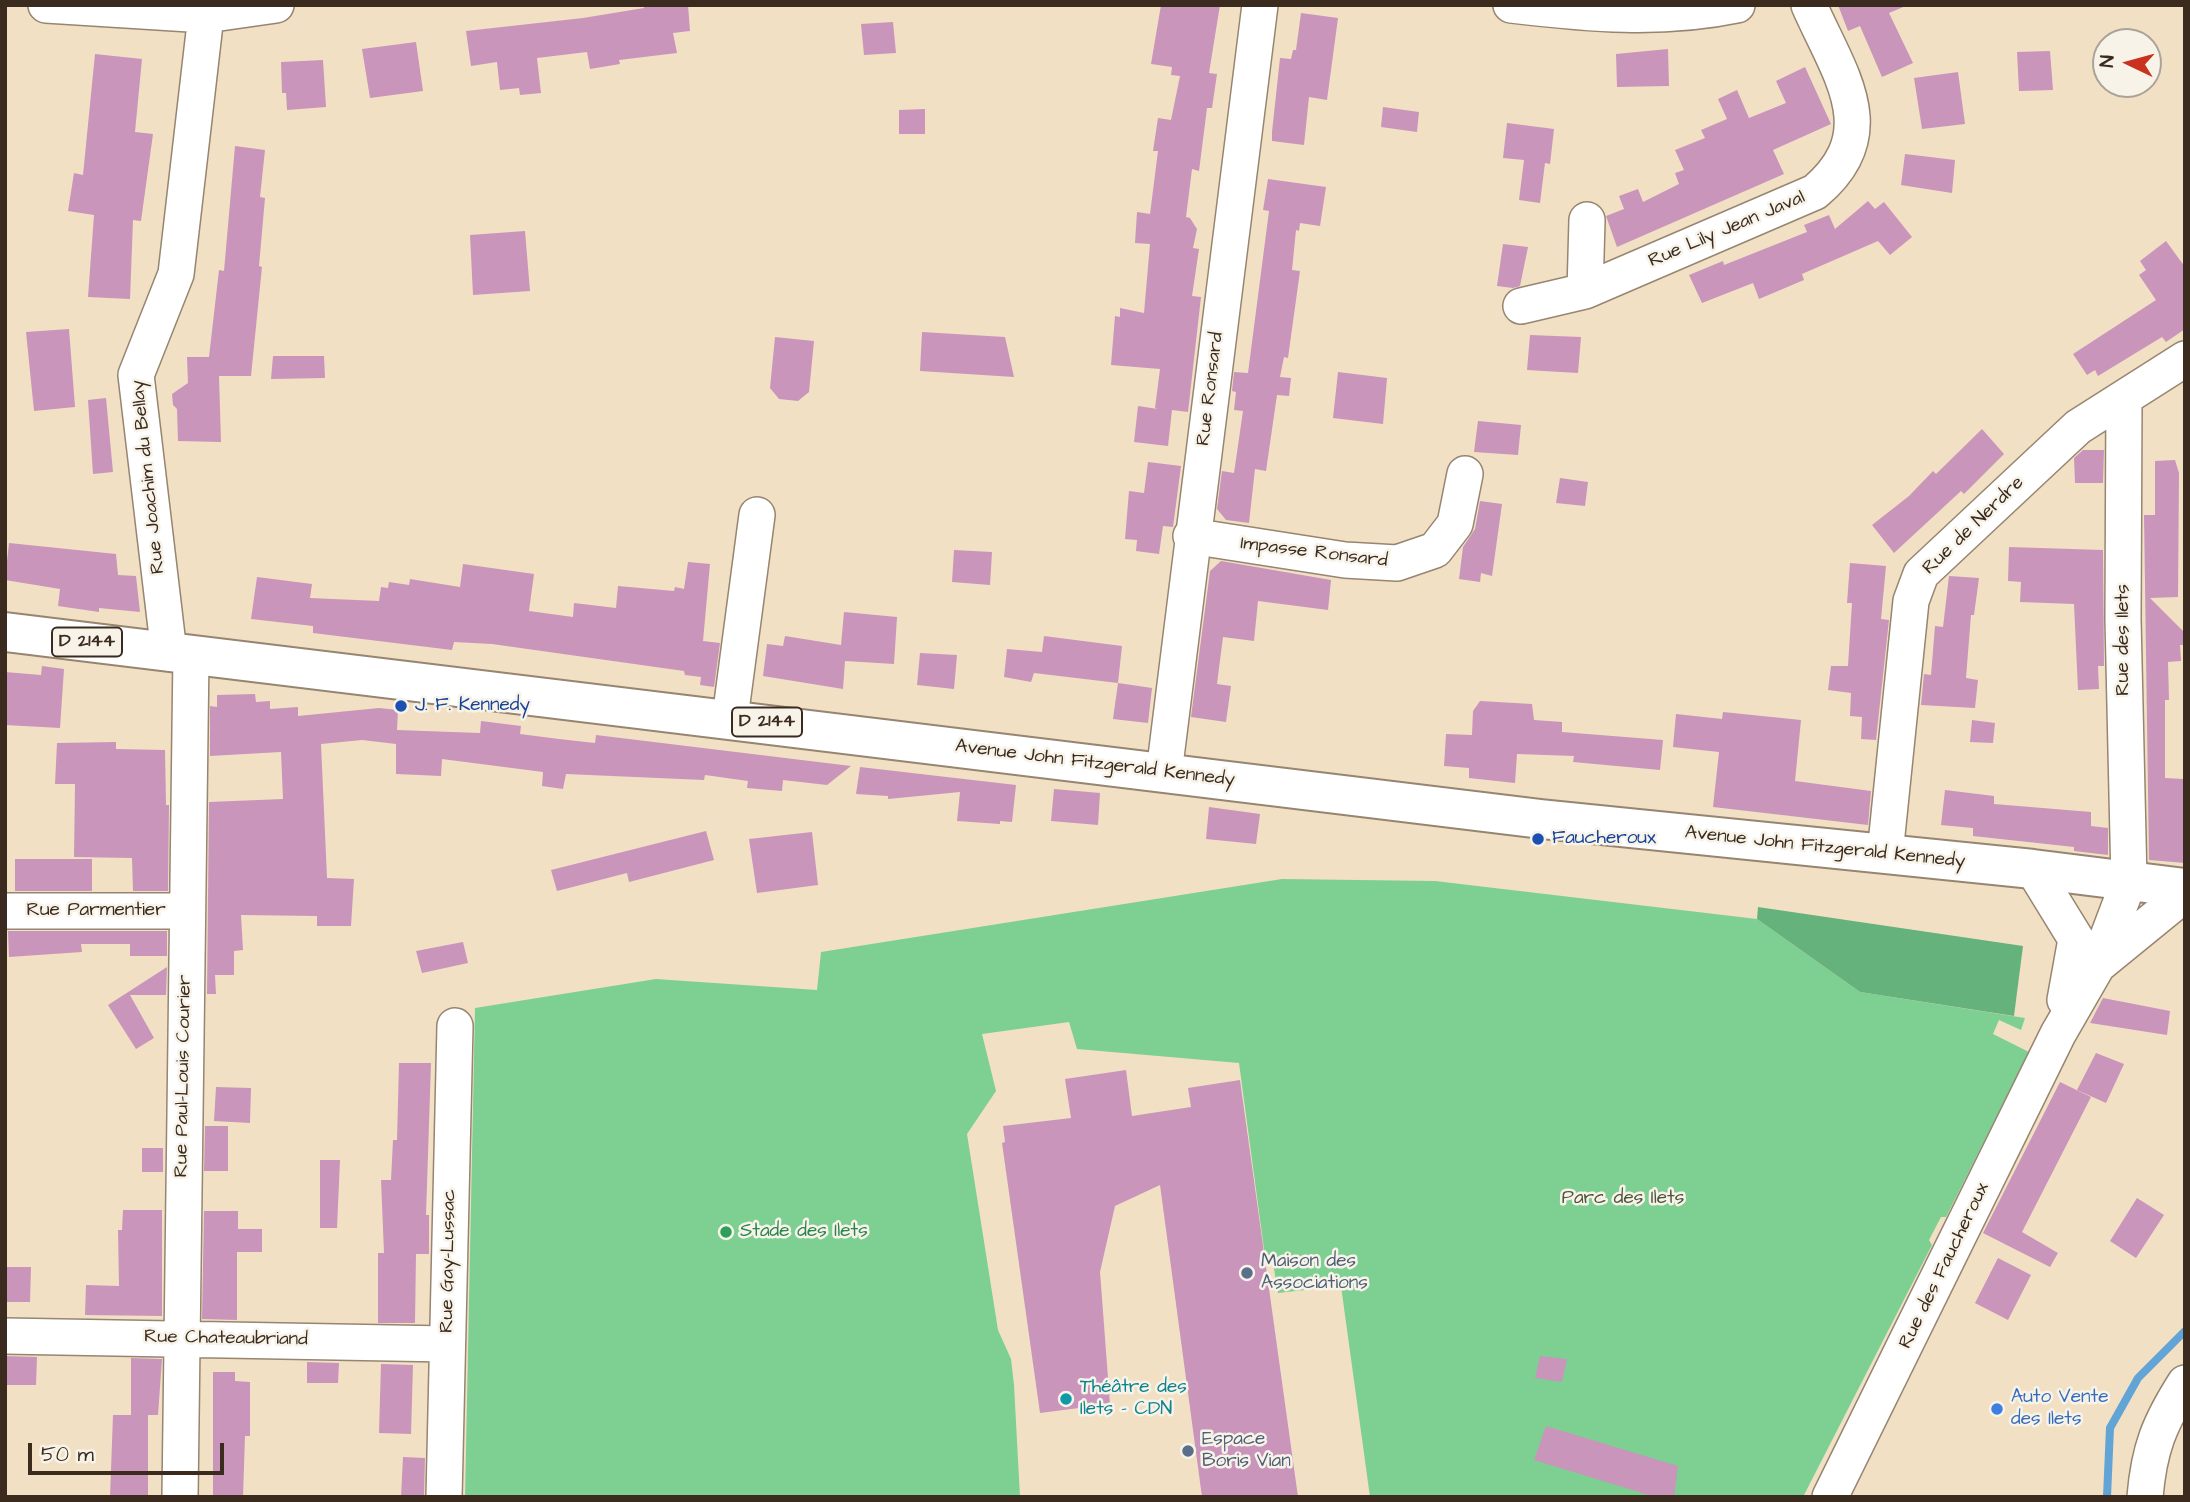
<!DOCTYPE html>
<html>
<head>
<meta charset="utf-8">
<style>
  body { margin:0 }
  #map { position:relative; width:2190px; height:1502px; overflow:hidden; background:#f2e0c4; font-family:"Architects Daughter",sans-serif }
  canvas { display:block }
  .frame { position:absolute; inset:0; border:7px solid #3b2a1e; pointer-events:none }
  .north { position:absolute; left:2092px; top:28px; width:70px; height:70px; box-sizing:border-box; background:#f7f3e8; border:2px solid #aca397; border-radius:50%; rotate:275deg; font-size:19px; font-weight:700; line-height:28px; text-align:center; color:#3b2a1e }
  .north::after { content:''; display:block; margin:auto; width:24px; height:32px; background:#c8321e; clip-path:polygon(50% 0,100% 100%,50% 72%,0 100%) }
  .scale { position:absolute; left:28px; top:1443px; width:196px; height:32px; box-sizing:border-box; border:4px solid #3b2a1e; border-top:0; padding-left:9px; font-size:21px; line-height:24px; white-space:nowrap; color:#3b2a1e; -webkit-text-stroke:5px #f7f3e8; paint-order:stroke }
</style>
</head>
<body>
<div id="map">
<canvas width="2190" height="1502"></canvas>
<div class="frame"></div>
<div class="north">N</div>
<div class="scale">50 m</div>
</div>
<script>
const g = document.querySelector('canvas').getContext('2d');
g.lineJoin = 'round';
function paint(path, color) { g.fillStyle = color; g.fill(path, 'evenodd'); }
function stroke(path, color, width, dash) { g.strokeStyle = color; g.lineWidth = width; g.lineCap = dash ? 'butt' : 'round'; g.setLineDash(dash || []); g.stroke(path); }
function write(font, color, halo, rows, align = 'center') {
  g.font = font + ' "Architects Daughter",sans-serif'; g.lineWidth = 5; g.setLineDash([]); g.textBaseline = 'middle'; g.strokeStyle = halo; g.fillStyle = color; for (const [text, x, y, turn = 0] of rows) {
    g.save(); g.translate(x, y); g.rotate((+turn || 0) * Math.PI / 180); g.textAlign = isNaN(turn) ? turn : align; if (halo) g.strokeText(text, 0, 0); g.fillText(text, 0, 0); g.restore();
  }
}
const green = new Path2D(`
  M1282,879L1435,881L1757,919L1860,992L2025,1018L2021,1030L1999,1020L1993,1034L2029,1052L1946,1217H1941L1929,1240L1932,1245L1803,1497H1370L1341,1286L1278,1293L1273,1263L1266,1264L1239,1063L1077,1049L1069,1022L982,1034L996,1091L967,1134L998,1330L1011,1359L1014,1385L1020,1497H465L475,1008L656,979L817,990L821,952Z`);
const forest = new Path2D(`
  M1758,907L2023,946L2014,1016L1860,992L1757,919Z`);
const stream = new Path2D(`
  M2107,1497L2110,1428L2138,1378L2185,1331`);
const building = new Path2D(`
  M644,5H688L690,31L673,33L677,53L619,60L620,64L590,69L587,52L537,58L541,93L520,95L519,88L500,90L497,62L471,66L466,31L583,18L644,8Z
  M1161,5H1220L1209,73L1217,74L1212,108H1207L1199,171L1192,169L1186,217L1190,218L1197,229L1193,248L1199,249L1192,296L1201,297L1188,412L1172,410L1168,446L1134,442L1138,406L1158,409L1155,408L1160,369L1111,365L1115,316L1120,317V308L1144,313L1150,244L1135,243L1137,212L1150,214L1158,151H1153L1158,118L1171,120L1180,76L1171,75L1172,67L1151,64Z
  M1838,5H1908L1889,13L1913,63L1882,77L1860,26L1848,31Z
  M1301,13L1338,18L1327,100L1309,97L1304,145L1272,141V132L1280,58L1291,59L1293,50H1296Z
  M893,22L896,53L864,55L861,24Z
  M416,42L423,91L370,98L362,49Z
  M1668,49L1669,86L1617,87L1616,54Z
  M2050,51L2053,90L2019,91L2017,52Z
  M95,54L142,59L135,132L153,134L141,221L133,220L130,299L88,297L94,215L68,211L74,173L83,175Z
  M323,60L326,107L287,110L286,93H282L281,62Z
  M1805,67L1831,124L1773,150L1784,174L1617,247L1606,216L1624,209L1619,196L1638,189L1643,202L1679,184L1675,173L1684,170L1675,150L1705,138L1701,130L1727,119L1718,99L1737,90L1749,118L1786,103L1776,81Z
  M1958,72L1965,124L1922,129L1914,78Z
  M1383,107L1419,112L1417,132L1381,127Z
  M925,109V134H899V110Z
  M1507,123L1554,129L1550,164L1545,163L1540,203L1519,200L1524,160L1503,158Z
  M235,146L265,150L260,197L265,198L259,266L262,267L251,376H219L221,442L178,441L177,409L173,405L172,394L188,383L187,357H209L219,270L224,271Z
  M1905,154L1955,160L1952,193L1901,185Z
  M1268,179L1326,187L1320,226L1300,223L1299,231L1296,230L1292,270L1300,271L1288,358L1284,357L1280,377L1291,378L1289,396L1277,395L1266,471L1255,469L1249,523L1226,520L1217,509L1222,471L1234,473L1243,411L1234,410L1236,392L1232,391L1234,372L1248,373L1269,211L1263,210Z
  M1868,201L1875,209L1884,202L1912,237L1890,255L1878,241L1802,274L1804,280L1759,299L1753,283L1702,303L1689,275L1723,261L1724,265L1807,232L1804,225L1829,215L1835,229Z
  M525,231L530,291L473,295L470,235Z
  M2166,241L2185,267V329L2166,342L2162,337L2098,376L2095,370L2087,375L2073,354L2156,300L2139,275L2146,270L2140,261Z
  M1503,244L1528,247L1520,286L1513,288L1497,286Z
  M69,329L75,407L34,411L26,332Z
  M922,332L1005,337L1014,377L920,371Z
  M1530,335L1581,337L1578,373L1527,370Z
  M775,337L814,341L809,392L798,401L779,399L770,388Z
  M273,356H324L325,378L271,379Z
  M1338,372L1387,378L1383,424L1333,418Z
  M106,398L113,472L93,474L88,400Z
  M1478,421L1521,425L1518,455L1474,452Z
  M1982,429L2004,454L1964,494L1961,491L1894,553L1872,525L1909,496L1933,471L1936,474Z
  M2083,450H2104L2103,483H2075L2074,458Z
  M2175,460L2179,473L2178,597L2150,598L2185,633V645H2180L2181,661L2168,662L2169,700H2165V778L2184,779L2185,863L2149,860L2144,515H2155V461Z
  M1148,462L1181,466L1173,527L1163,526L1159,554L1136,551L1137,540L1125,539L1129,491L1144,493Z
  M1560,478L1588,482L1585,506L1556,503Z
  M1480,501L1502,504L1492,576L1481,573L1480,582L1459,579L1463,547L1475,529Z
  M9,543L116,554L118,575L136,576L140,612L99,608V612L58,606L60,589L5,580Z
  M2009,547L2103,550L2104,666H2098L2099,689L2078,690L2074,604L2020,602L2021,582L2008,581Z
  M954,550L992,552L990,585L952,582Z
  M1221,561L1331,580L1328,610L1258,601L1254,641L1223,637L1217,684L1231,686L1226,722L1191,717L1210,571Z
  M688,562L710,564L703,641L720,643L714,687L700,685L701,677L685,675L684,671L492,644L454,642L452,650L313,633V626L251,619L257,577L312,584L310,598L379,601L381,587L388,588L389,582L409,585L410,579L460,587L463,564L534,574L529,611L573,617L574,603L616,608L618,586L674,591L675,587L684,589Z
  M1850,563L1886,566L1881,619L1889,620L1876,740L1861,739L1862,717L1850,716L1851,693L1828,690L1831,666H1848L1852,603H1847Z
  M1949,576L1979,578L1974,615H1971L1966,678L1978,680L1975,708L1921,705L1924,674L1931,675L1935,626L1943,627Z
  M844,612L897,617L894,664L845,661L843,689L763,676L767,644L783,646L785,636L841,645Z
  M1044,636L1122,646L1118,683L1034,673L1031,682L1004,677L1007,649L1042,652Z
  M920,653L957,655L954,689L917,685Z
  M42,666L64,669L60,728L5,725V672L41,675Z
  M1118,683L1152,688L1148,723L1113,719Z
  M255,694L256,702L270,701V709L298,707V716L379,708L398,710L397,730L480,733L481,721L521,726L520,734L559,739L595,743L596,735L851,766L827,785L783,780L782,791L747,788L748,781L705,775L704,780L566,774L563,789L542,786L543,772L442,759L441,776L396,774V744L362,740L321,744L327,878L354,879L351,926H317V916L241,915L243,950L234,951V975H215L216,994H207L209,802L283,799L281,752L210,756V706L217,707V695Z
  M1480,701L1532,704L1534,720L1562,722V732L1663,740L1660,770L1573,762L1574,756L1517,754L1515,783L1469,778V768L1444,766L1446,734L1472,735L1473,711Z
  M1723,712L1801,720L1795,781L1871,791L1868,825L1713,807L1719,752L1673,747L1676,714L1722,719Z
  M1972,720L1995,723L1993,743L1970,742Z
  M116,742V749L165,750L166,805H169L168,891H133L132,858L74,857L75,784H55L57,743Z
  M860,767L1016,785L1012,822L1000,821V824L957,821L960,792L888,799V796L856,794Z
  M1054,789L1100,793L1098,825L1051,821Z
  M1945,790L1994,796V804L2091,812V826L2108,828V855L2074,851V847L1973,836V828L1941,825Z
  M1209,807L1260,814L1256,844L1206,839Z
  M706,831L714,860L629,882L627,873L557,891L551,870Z
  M812,832L818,885L757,893L749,839Z
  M15,859H92V891H15Z
  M8,931H167V956H130V944H81L82,952L9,957Z
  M463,942L468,963L422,973L416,951Z
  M167,967L166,995H130L154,1038L136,1049L108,1005Z
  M2103,998L2170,1011L2167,1035L2090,1023Z
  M2096,1053L2124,1064L2106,1103L2077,1090Z
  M399,1063H431L426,1215H429V1254H416L415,1323H378V1253H384L381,1180H391L393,1140H397Z
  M1126,1070L1132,1116L1191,1107L1188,1088L1240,1080L1298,1497H1202L1160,1185L1115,1206L1100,1272L1110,1404L1040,1413L1002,1143L1005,1142L1003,1126L1071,1118L1065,1079Z
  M2060,1082L2091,1097L2022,1232L2058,1253L2050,1267L1983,1233Z
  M216,1087L251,1088L250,1123L214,1121Z
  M205,1126H228V1171H204Z
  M142,1148H163V1172H142Z
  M320,1160H340L337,1228H320Z
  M2137,1198L2164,1215L2136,1258L2110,1241Z
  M123,1210H162V1316L85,1315L86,1285L119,1286L118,1230H122Z
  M204,1211H238V1229H262V1252H237V1320L202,1319Z
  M1998,1258L2031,1275L2008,1320L1975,1303Z
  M5,1267H31L30,1302H5Z
  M5,1356L37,1357L36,1385H5Z
  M1540,1356L1567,1359L1562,1382L1535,1378Z
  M131,1358L162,1359L158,1415H142H148V1497H110L113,1415H131Z
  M307,1362L339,1363L338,1383H307Z
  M381,1364L413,1365L411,1434L379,1433Z
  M213,1372H235V1381L250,1382V1436H245L243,1497H213Z
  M1546,1426L1678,1466L1674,1497H1655L1534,1460Z
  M403,1457L425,1458L424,1497H401Z`);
const minor = new Path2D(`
  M46,5L206,15L276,5
  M1511,5C1588,14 1661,21 1737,5
  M1585,291L1587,220
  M1521,306L1585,291L1815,192C1886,132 1839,74 1809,5
  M1191,536L1345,560L1397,563L1435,550L1455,524L1465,474
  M169,653L136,375L176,274L206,15
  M730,718L757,515
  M1164,773L1260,5
  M1885,854L1911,601L1921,574L2078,427L2185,359
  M2033,869L2076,939L2065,1000
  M5,911H187
  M2098,965L2185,894
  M5,1336L447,1344
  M180,1497L191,654
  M444,1497L455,1026
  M1830,1497L2058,1034L2096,968L2129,881L2123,619L2124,398
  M2145,1497C2149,1449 2159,1424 2185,1383`);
const major = new Path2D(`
  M5,632L1541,819L2033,869L2185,888`);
const markers = [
  [401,706,7,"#1a4fb4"],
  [1538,839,7,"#1a4fb4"],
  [726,1232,7,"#2e9e5b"],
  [1247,1273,7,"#5c6f8a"],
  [1066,1399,7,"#0f9aa8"],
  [1997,1409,7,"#3f7fe0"],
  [1188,1451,7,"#5c6f8a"]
];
const shields = [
  [87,642,70],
  [767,722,70]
];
const shieldNames = [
  ["D 2144",87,642],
  ["D 2144",767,722]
];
const streetNames = [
  ["Rue Lily Jean Javal",1727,230,-23],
  ["Rue Ronsard",1211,389,-83],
  ["Rue Joachim du Bellay",149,477,-96],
  ["Rue de Nerdre",1974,526,-44],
  ["Impasse Ronsard",1314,553,7],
  ["Rue des Ilets",2124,640,-90],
  ["Avenue John Fitzgerald Kennedy",1095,764,7],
  ["Avenue John Fitzgerald Kennedy",1825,848,6],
  ["Rue Parmentier",96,911],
  ["Rue Paul-Louis Courier",184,1076,-89],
  ["Rue Gay-Lussac",449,1261,-89],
  ["Rue des Faucheroux",1945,1266,-64],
  ["Rue Chateaubriand",226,1339,1]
];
const transitNames = [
  ["J. F. Kennedy",415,706],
  ["Faucheroux",1552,839]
];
const parkNames = [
  ["Parc des Ilets",1623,1199]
];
const leisureNames = [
  ["Stade des Ilets",740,1232]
];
const serviceNames = [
  ["Maison des",1261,1262],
  ["Associations",1261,1284],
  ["Espace",1202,1440],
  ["Boris Vian",1202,1462]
];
const cultureNames = [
  ["Théâtre des",1080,1388],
  ["Ilets - CDN",1080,1410]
];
const shopNames = [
  ["Auto Vente",2011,1398],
  ["des Ilets",2011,1420]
];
paint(green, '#7dd092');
paint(forest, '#66b27c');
stroke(stream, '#63a4d6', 8);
paint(building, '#c995bb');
stroke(minor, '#968571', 38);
stroke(major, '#968571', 42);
stroke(minor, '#fff', 35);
stroke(major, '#fff', 38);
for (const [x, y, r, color] of markers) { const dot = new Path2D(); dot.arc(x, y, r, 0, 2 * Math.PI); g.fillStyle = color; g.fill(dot); stroke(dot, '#f7f3e8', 2.5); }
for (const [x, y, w] of shields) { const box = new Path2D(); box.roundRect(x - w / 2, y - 14.5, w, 29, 5); g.fillStyle = '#f7f3e8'; g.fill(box); stroke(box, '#3b2a1e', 2); }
write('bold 18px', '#3b2a1e', null, shieldNames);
write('19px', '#3b2a1e', '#f7f3e8', streetNames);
write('19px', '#164399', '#f7f3e8', transitNames, 'left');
write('19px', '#4c543b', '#f7f3e8', parkNames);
write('19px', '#27864d', '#f7f3e8', leisureNames, 'left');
write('19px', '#4e5e75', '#f7f3e8', serviceNames, 'left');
write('19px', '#0d838f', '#f7f3e8', cultureNames, 'left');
write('19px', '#366cbe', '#f7f3e8', shopNames, 'left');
</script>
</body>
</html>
